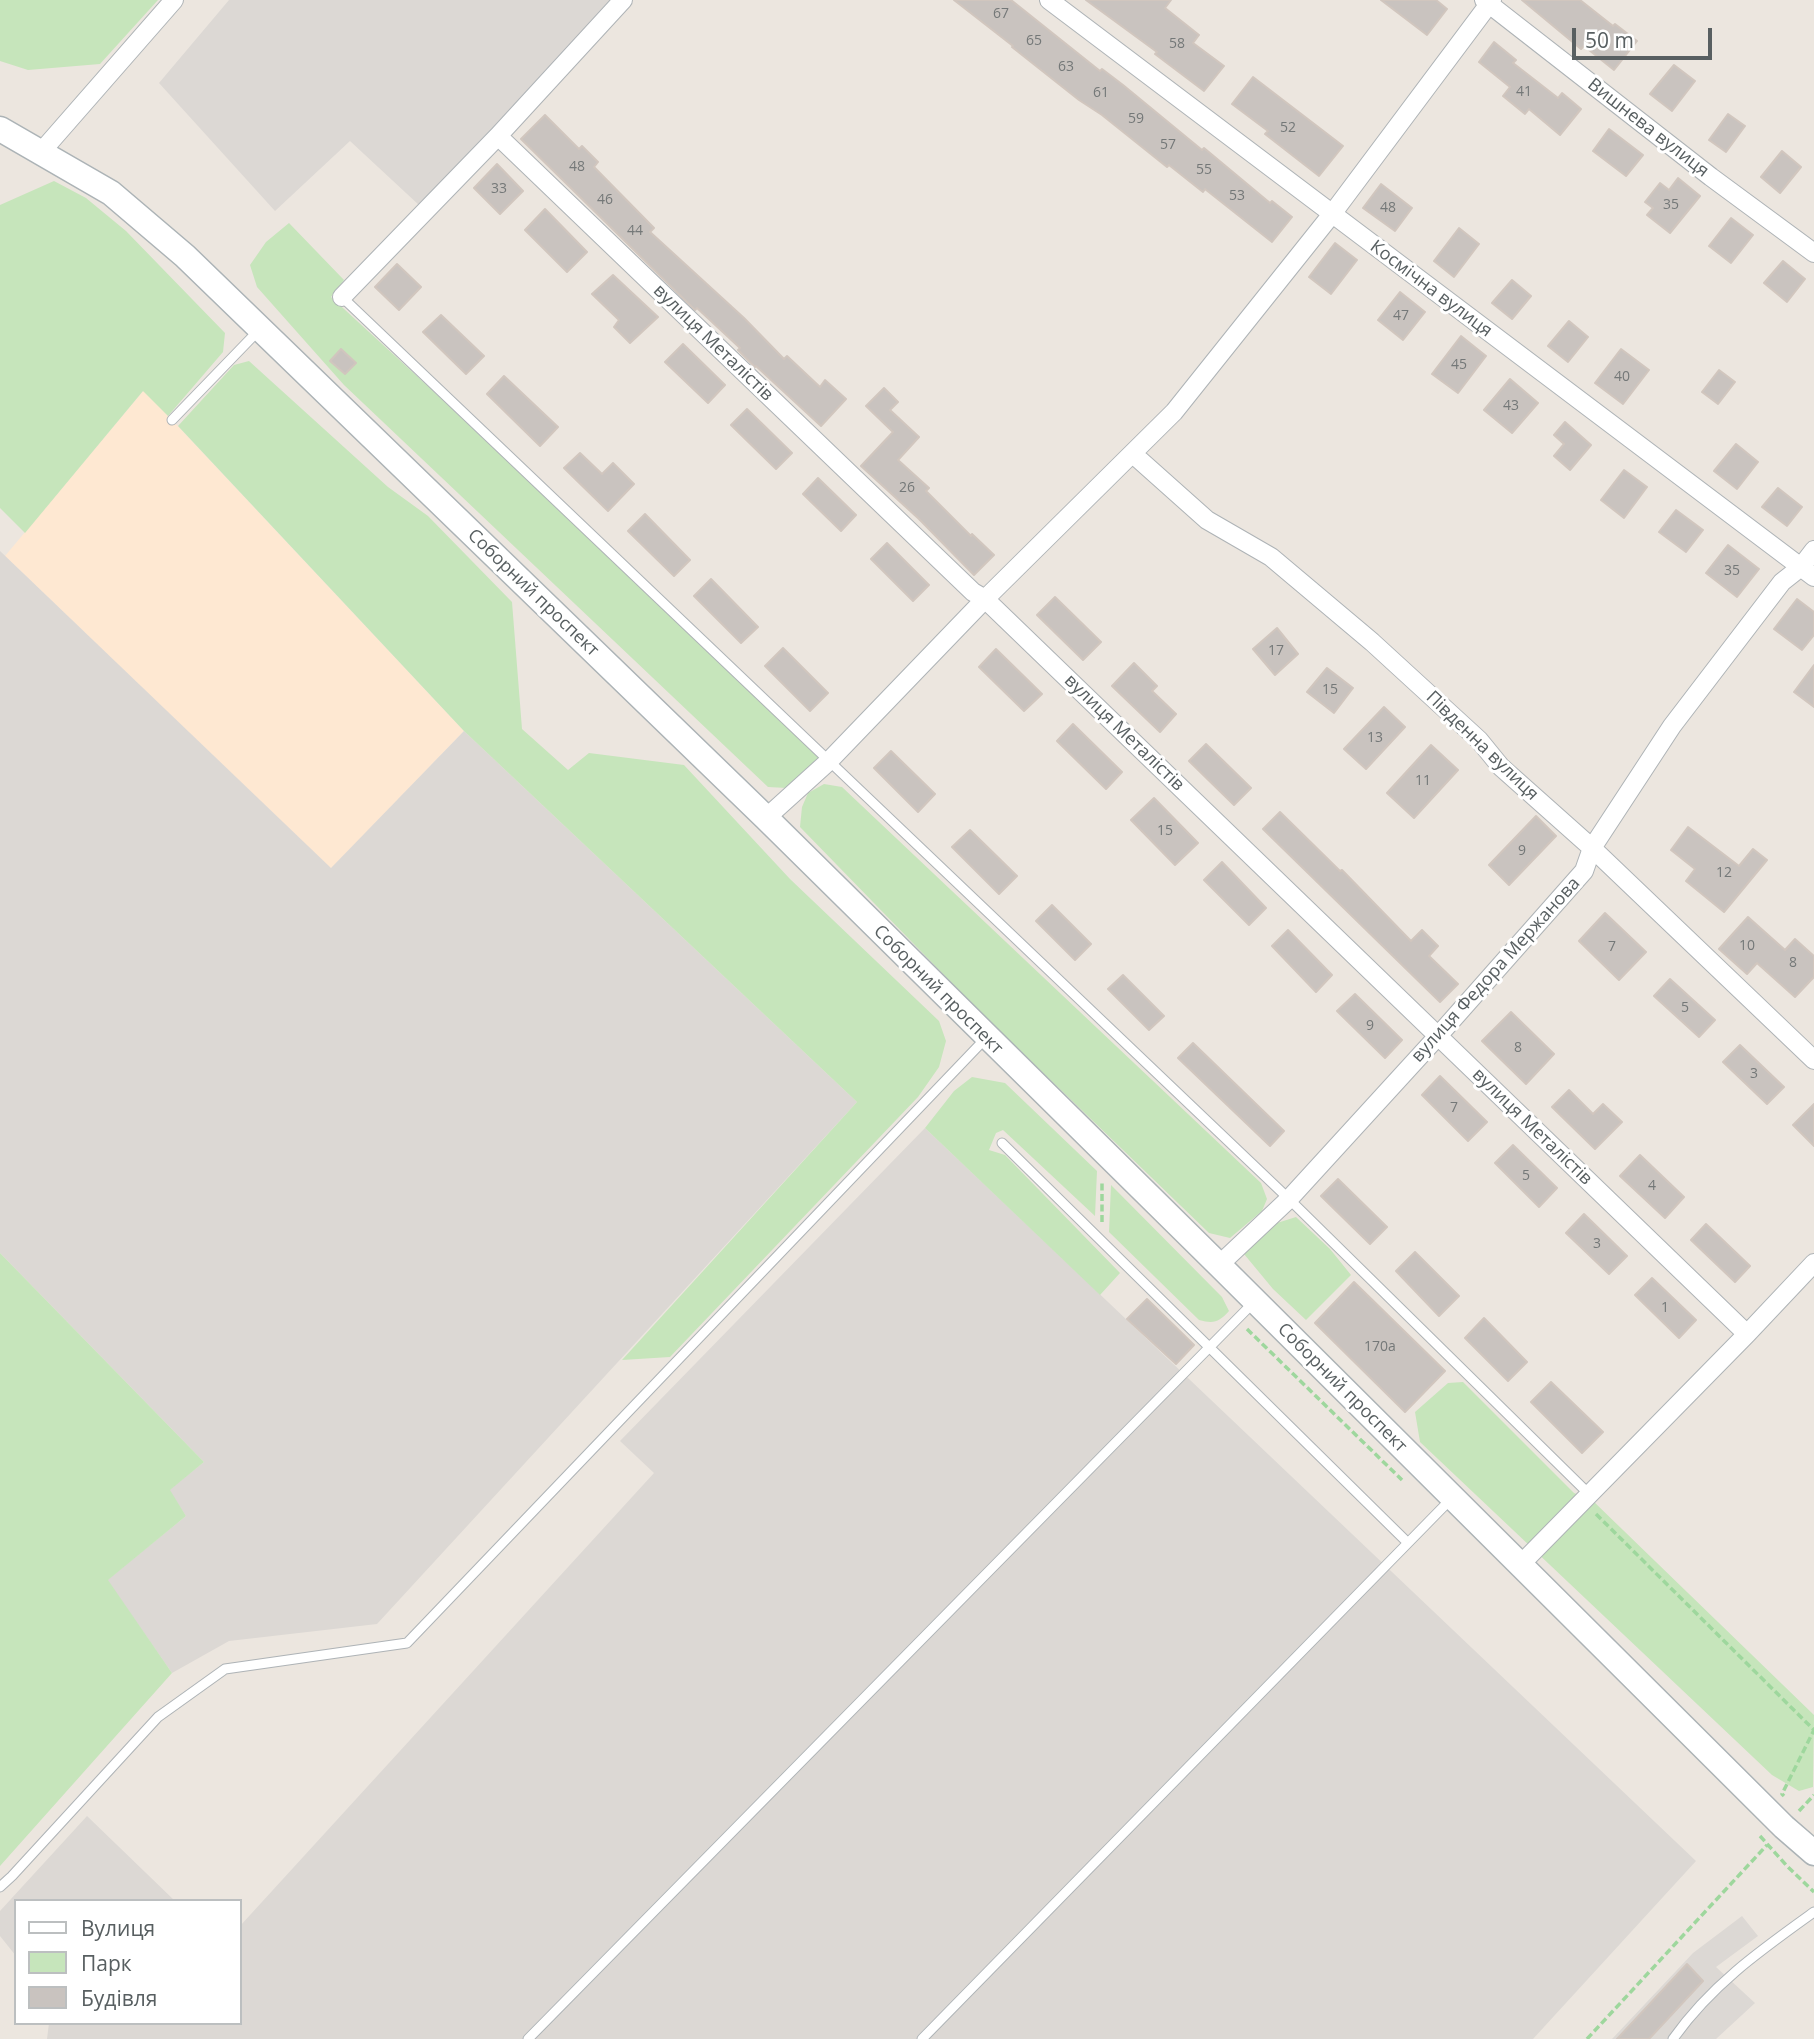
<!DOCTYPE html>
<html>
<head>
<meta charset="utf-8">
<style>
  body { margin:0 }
  #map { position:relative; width:1814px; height:2039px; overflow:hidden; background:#ece6df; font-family:"Open Sans",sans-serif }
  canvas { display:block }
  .legend { position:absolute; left:14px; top:1899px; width:228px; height:126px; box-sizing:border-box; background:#fff; border:2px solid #bcbfc0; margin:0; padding:9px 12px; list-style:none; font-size:21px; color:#585f61 }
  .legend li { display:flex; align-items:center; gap:14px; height:35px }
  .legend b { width:35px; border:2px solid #bcbfc0 }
  .scale { position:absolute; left:1572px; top:28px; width:140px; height:32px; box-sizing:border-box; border:4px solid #585f61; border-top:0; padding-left:9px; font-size:21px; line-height:24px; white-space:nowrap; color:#585f61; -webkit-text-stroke:5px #fff; paint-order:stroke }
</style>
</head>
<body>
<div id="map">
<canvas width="1814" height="2039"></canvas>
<ul class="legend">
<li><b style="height:9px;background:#fff"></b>Вулиця</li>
<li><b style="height:19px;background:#c6e5bb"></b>Парк</li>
<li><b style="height:19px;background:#c9c3bf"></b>Будівля</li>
</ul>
<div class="scale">50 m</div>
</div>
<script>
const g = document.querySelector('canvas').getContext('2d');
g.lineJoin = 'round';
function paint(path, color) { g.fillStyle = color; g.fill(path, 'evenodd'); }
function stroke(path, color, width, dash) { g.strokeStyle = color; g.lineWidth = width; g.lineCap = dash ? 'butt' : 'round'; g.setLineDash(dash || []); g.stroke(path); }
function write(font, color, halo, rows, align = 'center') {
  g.font = font + ' "Open Sans",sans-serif'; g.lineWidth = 6; g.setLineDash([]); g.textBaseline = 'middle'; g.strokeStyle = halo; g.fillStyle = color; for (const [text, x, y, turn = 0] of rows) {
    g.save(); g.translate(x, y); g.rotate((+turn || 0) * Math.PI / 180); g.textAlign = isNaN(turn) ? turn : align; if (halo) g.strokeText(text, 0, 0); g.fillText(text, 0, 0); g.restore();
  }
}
const commercial = new Path2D(`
  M144,390L464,731L331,869L5,556Z`);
const industrial = new Path2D(`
  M229,0H611L420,206L350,141L275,211L159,83Z
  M0,551L331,868L464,731L857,1102L377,1624L229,1641L172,1673L107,1580L186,1516L169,1490L204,1462L0,1253Z
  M925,1128L1696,1861L1533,2039H47L49,2023H240V1926L654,1473L620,1441Z
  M87,1816L175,1901H16V1956L0,1936V1911Z
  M1742,1916L1758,1936L1716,1967L1755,2003L1716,2039H1612L1693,1953Z`);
const green = new Path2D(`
  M0,0H158L100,64L28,70L0,61Z
  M54,181L86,198L126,231L225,333L223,352L168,416L143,391L25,533L0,508V205Z
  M289,223L344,280L331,297L431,389L820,758L787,788L768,787L344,385L257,287L250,265L266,242Z
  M249,361L388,487L428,516L512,602L522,729L568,770L589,753L684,765L790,879L939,1021L946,1041L939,1067L918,1097L670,1357L622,1360L857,1102L464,731L178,426L234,365Z
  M824,784L842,787L1261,1183L1267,1199L1262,1211L1230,1238L1209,1233L979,1011L800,827L802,807L808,793Z
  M972,1077L1005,1083L1097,1171L1095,1216L1003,1130L996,1133L989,1150L1005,1155L1120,1273L1100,1295L925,1128L954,1091Z
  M1111,1185L1222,1297L1229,1311C1219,1322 1214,1324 1199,1320L1109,1232Z
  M1296,1217L1330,1249L1351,1275L1306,1320L1273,1289L1244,1254L1277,1223Z
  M0,1253L204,1462L170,1490L186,1516L108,1580L172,1673L0,1866Z
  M1463,1382L1574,1493L1592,1500L1814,1715L1813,1787L1799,1791L1772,1775L1420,1442L1415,1412L1448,1383Z`);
const building = new Path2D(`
  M954,0H1011L1100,71L1102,69L1123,85L1202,150L1204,148L1270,203L1272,201L1292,217L1272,242L1205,189L1203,192L1169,165L1167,167L1102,115L1079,100L1012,47L1013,46Z
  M1086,0H1171L1165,8L1199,35L1193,43L1224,66L1204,91L1155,54L1157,52Z
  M1381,0H1436L1447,9L1427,35Z
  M1522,0H1580L1613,26L1615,24L1637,41L1614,70L1584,46L1581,49Z
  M1494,42L1516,60L1513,63L1558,98L1562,93L1581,109L1560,135L1529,109L1525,114L1503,96L1510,87L1479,62Z
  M1674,65L1695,81L1672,111L1650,94Z
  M1253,77L1343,146L1319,176L1265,134L1268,131L1232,104Z
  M1728,114L1745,126L1726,152L1709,140Z
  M545,115L579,149L582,146L598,162L594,167L654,228L650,232L744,318L784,359L787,356L820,387L825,380L846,399L821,426L756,366L755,367L738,350L740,348L697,308L695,310L521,139Z
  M1609,129L1643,155L1626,176L1593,151Z
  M1782,151L1801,167L1780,193L1761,177Z
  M497,164L523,191L500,214L474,188Z
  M1678,178L1700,196L1670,233L1647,215L1653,208L1645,202L1660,183L1669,190Z
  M1381,184L1412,208L1395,231L1363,208Z
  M545,209L587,252L567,272L525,230Z
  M1731,218L1753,235L1731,263L1709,246Z
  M1459,228L1479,244L1454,277L1434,261Z
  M1335,243L1357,260L1331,294L1309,277Z
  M1783,261L1805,279L1787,302L1764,283Z
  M397,264L421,287L399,310L375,287Z
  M613,275L658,317L630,343L614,327L619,320L592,294Z
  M1512,280L1531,296L1512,319L1492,303Z
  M1400,292L1425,312L1403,340L1378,320Z
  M441,315L484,356L466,374L423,332Z
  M1569,321L1588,337L1568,362L1548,346Z
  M1461,336L1486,356L1458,393L1432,374Z
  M683,344L725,385L708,403L665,362Z
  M341,349L356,363L345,374L330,361Z
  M1621,349L1649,370L1623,404L1595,383Z
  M1719,370L1735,382L1718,404L1702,392Z
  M504,376L558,427L540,446L487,394Z
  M1510,379L1538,403L1512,433L1484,410Z
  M884,388L898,402L890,410L919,437L898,460L929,488L926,491L971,536L972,534L994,555L974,575L919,519L861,466L893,432L866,406Z
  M747,409L792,453L776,469L731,425Z
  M1565,422L1591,445L1570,470L1554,456L1564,444L1554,435Z
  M1736,444L1758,462L1737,489L1714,471Z
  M580,453L602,474L613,463L634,484L608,511L564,468Z
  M1624,470L1647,487L1624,518L1601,500Z
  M818,478L856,515L841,531L803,494Z
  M1778,488L1802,507L1787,526L1762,507Z
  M1676,510L1703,530L1686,552L1659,532Z
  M645,514L690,560L674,576L628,531Z
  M887,543L929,585L913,601L871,559Z
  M1728,545L1759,569L1737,597L1706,573Z
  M711,579L758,627L741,643L694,596Z
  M1055,597L1101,642L1083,660L1037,615Z
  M1797,599L1814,612V635L1802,650L1774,629Z
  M1277,628L1298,654L1275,675L1253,649Z
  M783,648L828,693L810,711L765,666Z
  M996,649L1042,694L1024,711L979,667Z
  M1134,663L1157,686L1152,691L1176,714L1160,732L1112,686Z
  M1814,665V707L1794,692Z
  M1327,668L1353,688L1334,713L1307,692Z
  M1384,707L1405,727L1366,769L1344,749Z
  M1073,724L1122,772L1106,789L1057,741Z
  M1206,744L1251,788L1234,805L1189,761Z
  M1431,745L1458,770L1414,818L1387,793Z
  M891,751L935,794L918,812L874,768Z
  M1154,798L1198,843L1175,865L1131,820Z
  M1280,812L1340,871L1342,870L1411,941L1422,930L1438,946L1429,956L1458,984L1440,1002L1263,829Z
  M1536,816L1556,836L1509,885L1489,865Z
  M1688,827L1739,866L1753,849L1767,860L1724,912L1686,881L1695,869L1671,850Z
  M970,830L1017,876L999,894L952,847Z
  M1222,862L1266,908L1249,925L1204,880Z
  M1052,905L1091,944L1075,960L1036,921Z
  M1605,913L1646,952L1619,980L1579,941Z
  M1748,917L1785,950L1795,939L1814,956V977L1795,997L1757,963L1747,974L1719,949Z
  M1288,930L1332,975L1316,992L1272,946Z
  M1123,975L1164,1016L1149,1030L1108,989Z
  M1670,979L1715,1020L1699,1037L1654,996Z
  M1355,994L1402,1040L1385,1058L1337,1011Z
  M1511,1012L1554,1054L1526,1084L1482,1041Z
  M1193,1043L1284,1131L1270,1146L1178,1058Z
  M1740,1045L1784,1087L1767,1104L1723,1062Z
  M1440,1076L1487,1122L1468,1141L1422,1095Z
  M1569,1090L1593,1114L1603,1104L1622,1122L1595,1149L1552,1107Z
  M1814,1104V1146L1793,1125Z
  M1513,1145L1557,1188L1539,1207L1495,1163Z
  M1640,1155L1684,1197L1665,1218L1620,1176Z
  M1338,1179L1387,1227L1370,1244L1321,1196Z
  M1584,1214L1627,1256L1609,1274L1566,1233Z
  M1706,1224L1750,1266L1735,1282L1691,1240Z
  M1415,1252L1459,1296L1439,1316L1396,1271Z
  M1652,1278L1696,1320L1679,1338L1635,1295Z
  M1354,1282L1445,1371L1405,1412L1315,1323Z
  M1147,1299L1194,1345L1176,1364L1127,1319Z
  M1484,1318L1527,1362L1508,1381L1465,1338Z
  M1551,1382L1603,1432L1582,1453L1531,1402Z
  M1687,1964L1703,1981L1649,2039H1617Z`);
const path = new Path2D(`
  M1102,1222V1181
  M1247,1329L1402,1480
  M1596,1514L1814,1730L1782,1794L1784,1796
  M1799,1811L1814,1795
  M1760,1836L1787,1866L1814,1892
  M1587,2039L1767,1845`);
const lane = new Path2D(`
  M342,297L1289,1199L1590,1495
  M172,420L259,330
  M1002,1143L1407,1542
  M0,1887L12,1876L158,1717L225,1669L407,1643L985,1039
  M528,2039L1254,1302
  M922,2039L1451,1499
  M1673,2039C1711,1985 1761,1950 1814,1912`);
const street = new Path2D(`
  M1049,0L1814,577
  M1484,0L1711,177L1814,253
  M498,136L973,592L985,599L1747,1334
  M42,151L174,0
  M342,297L498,136L623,0
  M1133,454L1207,520L1271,557L1372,642L1479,740L1501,767L1592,848L1814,1060
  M766,818L829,761L985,599L1174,412L1332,214L1492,0
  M1219,1265L1289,1199L1438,1036L1584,871L1592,848L1672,726L1782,582L1801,567L1814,550
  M1520,1565L1747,1334L1814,1263`);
const secondary = new Path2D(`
  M0,129L111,193L185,256L766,818L1219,1265L1784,1827L1814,1853`);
const numberNames = [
  ["67",1001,14],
  ["65",1034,41],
  ["58",1177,44],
  ["63",1066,67],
  ["41",1524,92],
  ["61",1101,93],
  ["59",1136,119],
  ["52",1288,128],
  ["57",1168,145],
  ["48",577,167],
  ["55",1204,170],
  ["33",499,189],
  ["53",1237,196],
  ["46",605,200],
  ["35",1671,205],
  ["48",1388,208],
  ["44",635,231],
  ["47",1401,316],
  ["45",1459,365],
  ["40",1622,377],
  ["43",1511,406],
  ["26",907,488],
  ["35",1732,571],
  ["17",1276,651],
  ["15",1330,690],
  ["13",1375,738],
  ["11",1423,781],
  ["15",1165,831],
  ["9",1522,851],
  ["12",1724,873],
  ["10",1747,946],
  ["7",1612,947],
  ["8",1793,963],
  ["5",1685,1008],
  ["9",1370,1026],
  ["8",1518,1048],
  ["3",1754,1074],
  ["7",1454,1108],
  ["5",1526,1176],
  ["4",1652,1186],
  ["3",1597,1244],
  ["1",1665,1308],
  ["170а",1380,1347]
];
const streetNames = [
  ["Вишнева вулиця",1648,128,38],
  ["Космічна вулиця",1431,289,37],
  ["вулиця Металістів",713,343,44],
  ["Соборний проспект",533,593,44],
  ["вулиця Металістів",1124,733,44],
  ["Південна вулиця",1482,746,44],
  ["вулиця Федора Мержанова",1496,970,-48],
  ["Соборний проспект",938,990,45],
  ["вулиця Металістів",1532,1127,44],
  ["Соборний проспект",1342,1388,45]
];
paint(commercial, '#fee8d2');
paint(industrial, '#dcd8d4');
paint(green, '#c6e5bb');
paint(building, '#c9c3bf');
stroke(building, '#d1c6be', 2);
stroke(lane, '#aeb3b6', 11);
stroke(street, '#aeb3b6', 20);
stroke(secondary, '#acb3b6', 27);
stroke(path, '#9ed79d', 3.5, [7, 3.5]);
stroke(lane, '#fff', 9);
stroke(street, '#fff', 18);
stroke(secondary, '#fff', 24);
write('14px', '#747878', null, numberNames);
write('18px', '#585f61', '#fff', streetNames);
</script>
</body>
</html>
